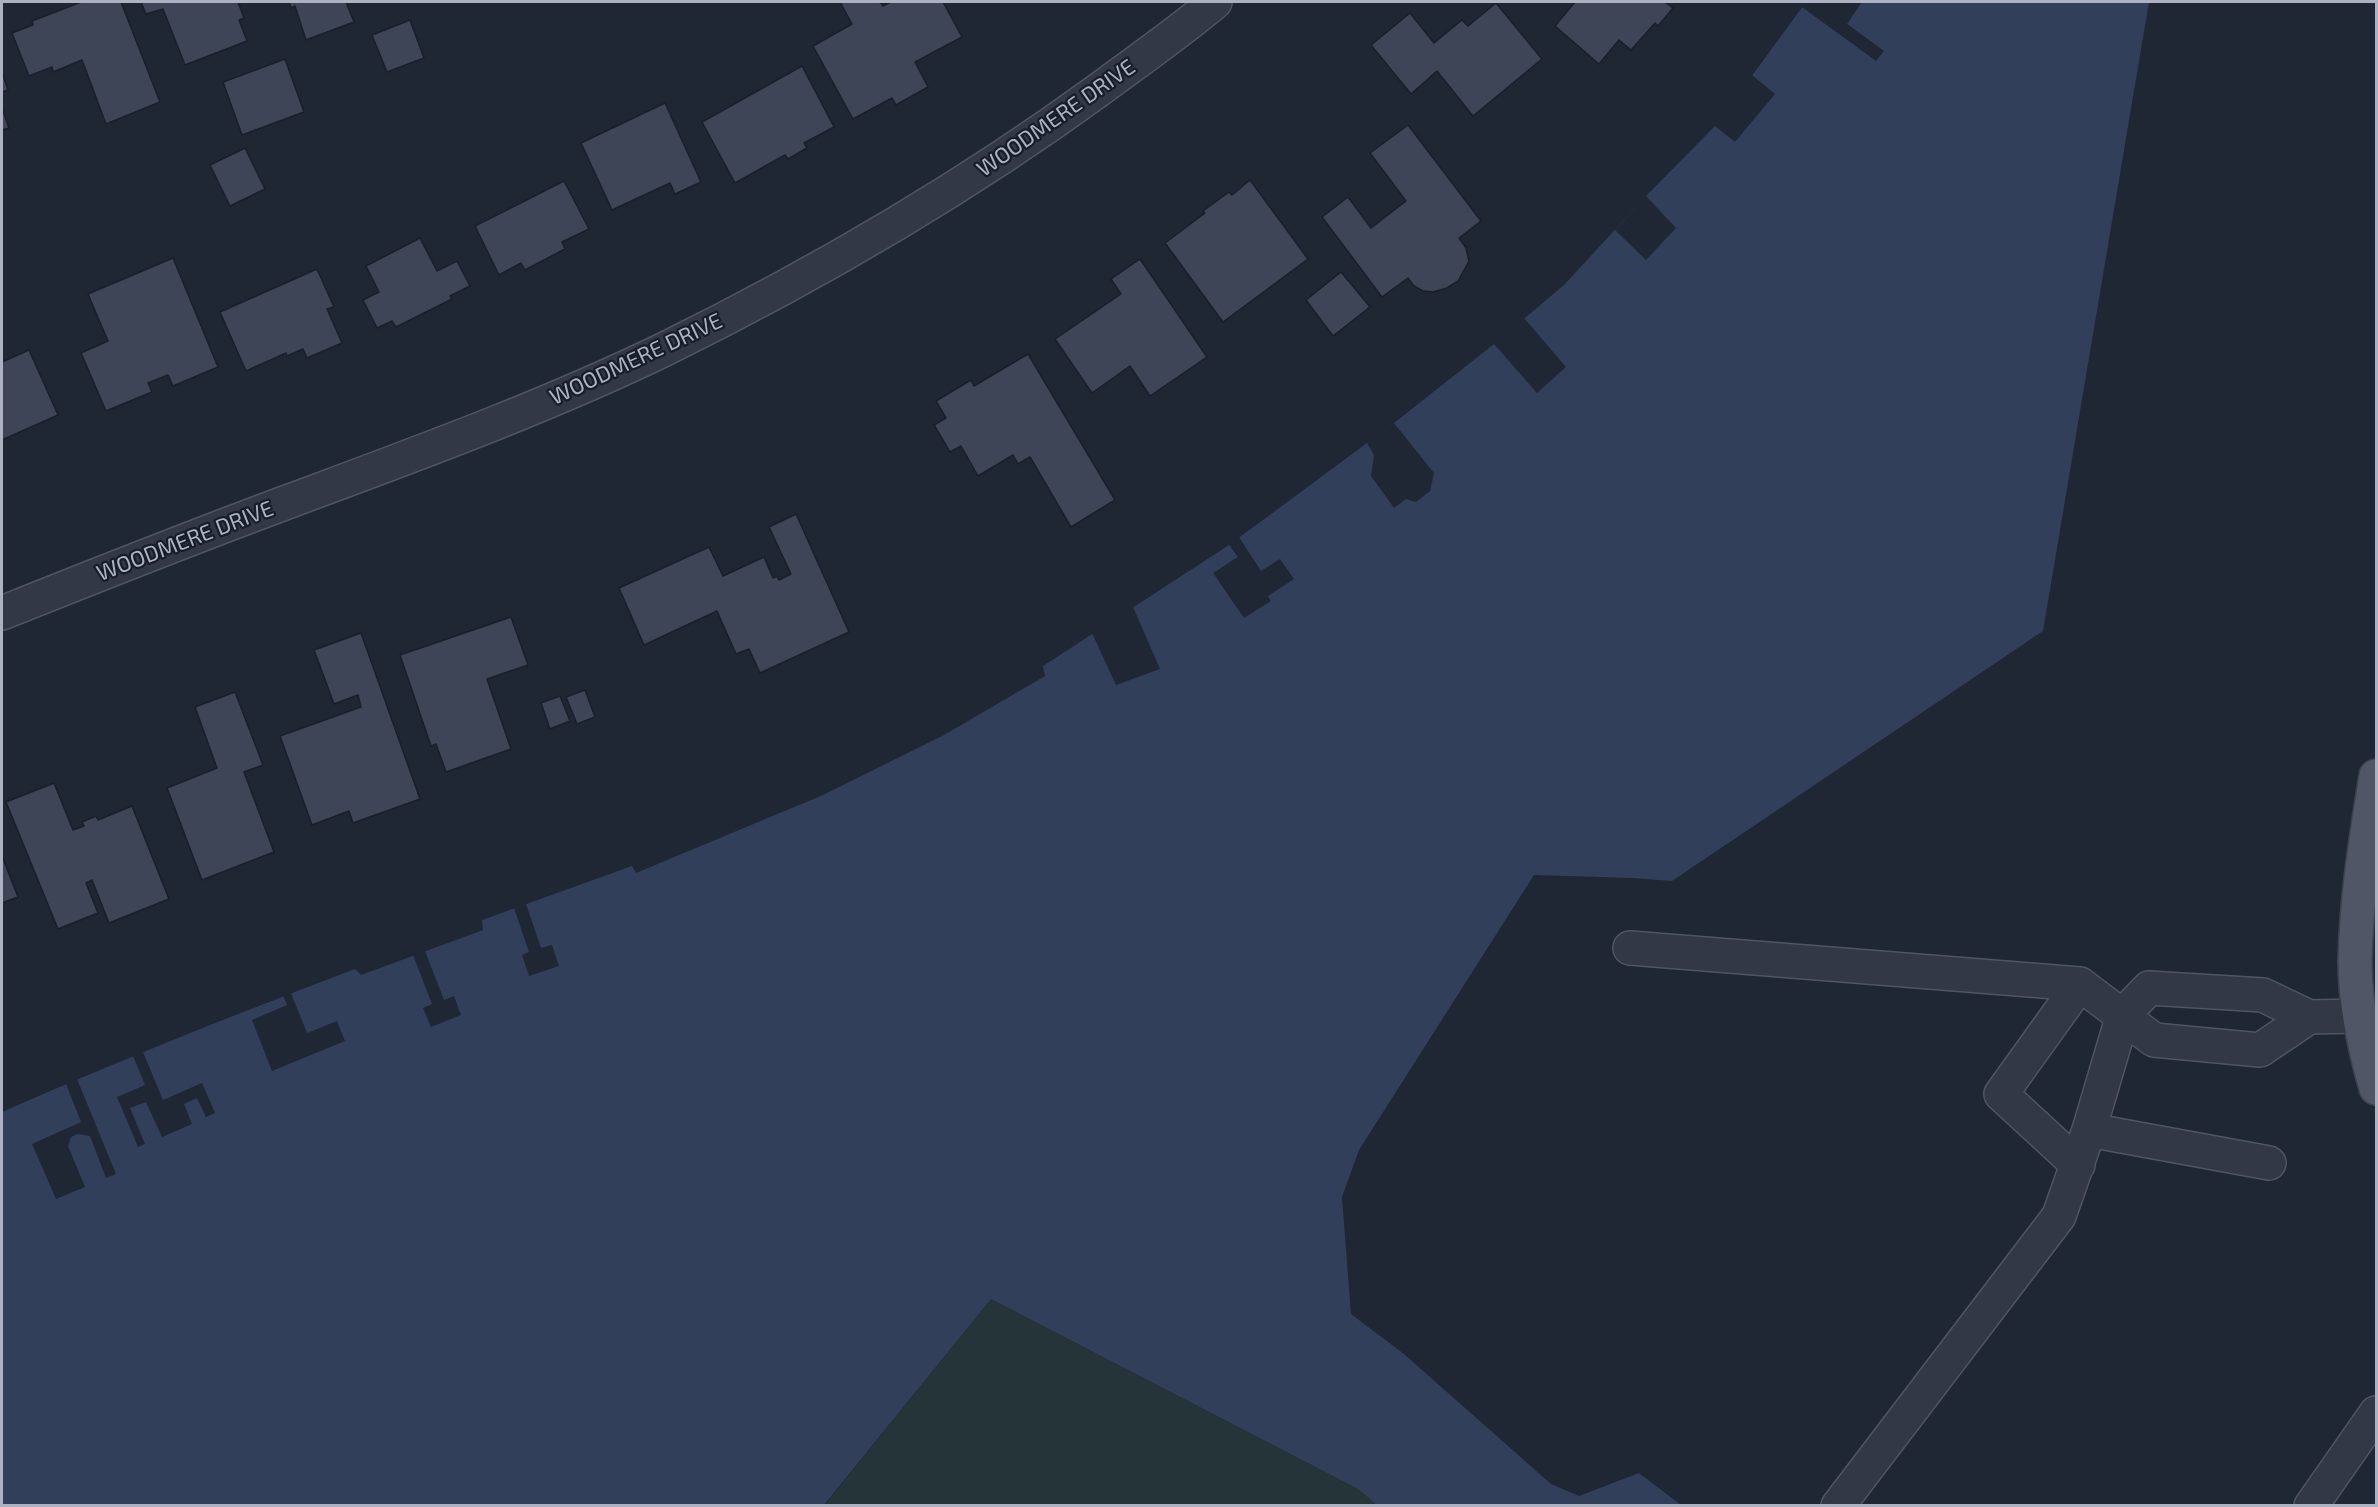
<!DOCTYPE html>
<html>
<head>
<meta charset="utf-8">
<style>
  body { margin:0 }
  #map { position:relative; width:2378px; height:1507px; overflow:hidden; background:#1f2634; font-family:"Exo 2",sans-serif }
  canvas { display:block }
  .frame { position:absolute; inset:0; border:3px solid #acb2c2; pointer-events:none }
</style>
</head>
<body>
<div id="map">
<canvas width="2378" height="1507"></canvas>
<div class="frame"></div>
</div>
<script>
const g = document.querySelector('canvas').getContext('2d');
g.lineJoin = 'round';
function paint(path, color) { g.fillStyle = color; g.fill(path, 'evenodd'); }
function stroke(path, color, width, dash) { g.strokeStyle = color; g.lineWidth = width; g.lineCap = dash ? 'butt' : 'round'; g.setLineDash(dash || []); g.stroke(path); }
function write(font, color, halo, rows, align = 'center') {
  g.font = font + ' "Exo 2",sans-serif'; g.lineWidth = 4.5; g.setLineDash([]); g.textBaseline = 'middle'; g.strokeStyle = halo; g.fillStyle = color; for (const [text, x, y, turn = 0] of rows) {
    g.save(); g.translate(x, y); g.rotate((+turn || 0) * Math.PI / 180); g.textAlign = isNaN(turn) ? turn : align; if (halo) g.strokeText(text, 0, 0); g.fillText(text, 0, 0); g.restore();
  }
}
const green = new Path2D(`
  M991,1299L1358,1489L1377,1505L824,1506Z`);
const water = new Path2D(`
  M1806,2H2149L2043,631L1672,881L1632,878L1534,875L1359,1150L1342,1197L1351,1314L1404,1354L1551,1484L1579,1496L1639,1473L1681,1505H1377L1358,1489L991,1299L824,1505H2V1112C118,1061 236,1014 355,969L361,975L483,930L482,920L632,866L636,873L823,795L944,735L1045,676L1043,666L1229,545L1394,423L1494,344L1564,285L1646,196L1715,126Z`);
const pier = new Path2D(`
  M1806,2H1862L1847,24L1884,51L1876,61L1802,7Z
  M1752,75L1775,94L1735,142L1715,126Z
  M1646,196L1676,228L1646,260L1615,230Z
  M1524,318L1566,367L1537,393L1494,344Z
  M1394,423L1434,473L1430,491L1416,502L1406,499L1394,508L1371,476L1374,455L1367,443Z
  M1239,537L1261,571L1280,559L1294,579L1268,596L1271,601L1244,618L1213,573L1238,557L1229,545Z
  M1133,607L1160,669L1116,685L1092,633Z
  M526,904L541,948L552,945L559,966L529,976L522,955L529,952L514,908Z
  M425,951L444,1000L454,996L461,1015L431,1027L423,1008L432,1004L413,955Z
  M291,993L307,1033L337,1021L345,1041L272,1071L252,1020L287,1005L283,996Z
  M143,1052L163,1100L202,1083L215,1113L206,1117L197,1098L184,1104L192,1124L162,1137L146,1102L130,1108L145,1144L138,1147L117,1097L145,1085L133,1056Z
  M77,1079L116,1174L106,1178L90,1136L78,1134L71,1137L68,1146L85,1187L56,1199L32,1144L81,1122L66,1084Z`);
const building = new Path2D(`
  M81,2H121L160,102L106,124L82,60L53,72L52,67L29,76L12,33L33,25L32,21Z
  M141,2H238L244,18L239,20L247,41L185,65L163,9L146,14Z
  M289,2H346L354,22L306,40L295,6L291,8Z
  M840,2H880L883,6L891,2H943L962,37L915,62L928,87L896,105L892,98L853,119L813,46L852,24Z
  M1575,2H1665L1673,8L1658,26L1655,23L1631,50L1619,40L1599,64L1555,26Z
  M1496,3L1542,59L1473,116L1437,71L1411,94L1371,45L1410,13L1434,43L1462,20L1468,26Z
  M410,20L424,58L387,72L372,35Z
  M285,59L304,112L242,135L223,82Z
  M802,66L834,127L804,143L807,148L788,159L785,155L735,183L702,122Z
  M2,72L8,90L2,92Z
  M665,103L701,182L675,194L670,183L612,210L581,143Z
  M2,108L9,128L2,130Z
  M1408,125L1481,221L1459,238L1466,248L1469,261L1458,281L1447,288L1433,292L1423,291L1414,286L1408,278L1382,297L1322,217L1348,197L1371,228L1406,201L1370,153Z
  M245,148L265,189L230,206L210,165Z
  M1250,180L1308,259L1223,322L1165,243L1205,213L1203,211L1229,192L1232,195Z
  M564,181L589,229L562,242L565,249L525,270L521,263L499,275L475,226Z
  M420,238L437,271L457,261L470,286L450,296L452,299L396,327L392,321L377,328L363,300L379,292L366,266Z
  M173,258L218,367L173,386L168,375L148,383L152,392L106,411L81,353L108,341L88,294Z
  M1140,259L1207,357L1150,396L1130,366L1092,393L1055,339L1121,294L1111,279Z
  M317,269L334,307L327,309L342,343L307,358L303,349L287,356L286,353L246,371L220,312Z
  M1341,272L1370,307L1333,336L1306,300Z
  M29,350L58,415L2,440V362Z
  M1028,354L1115,500L1071,527L1030,457L1018,464L1013,455L978,476L961,446L950,452L934,425L946,418L936,401L971,380L974,386Z
  M796,514L849,632L760,673L749,649L736,654L717,611L644,645L619,588L709,547L723,576L764,557L773,578L777,576L779,580L791,574L769,527Z
  M511,617L528,665L487,679L511,749L446,772L436,744L431,746L400,655Z
  M361,633L420,799L353,823L349,811L312,825L280,736L361,707L358,695L334,704L314,650Z
  M585,690L595,717L577,724L566,697Z
  M235,692L263,765L244,772L274,852L202,880L167,788L217,768L195,707Z
  M560,696L570,721L550,729L541,703Z
  M54,783L73,830L84,826L82,822L96,816L98,820L132,806L169,899L109,923L92,880L86,883L98,913L58,929L6,802Z
  M2,856L18,897L2,903Z`);
const minor = new Path2D(`
  M2,613C97,575 193,537 290,501C416,454 543,408 665,349C817,274 963,189 1100,89C1139,60 1178,33 1215,2
  M1630,948L2080,984L2154,1040L2260,1050L2309,1017
  M2269,1163L2089,1130L2123,1015L2149,988L2263,995L2309,1017L2361,1016
  M2078,1165L2001,1094L2080,984
  M1838,1506L2059,1216L2089,1130
  M2311,1506L2376,1413`);
const major = new Path2D(`
  M2376,776C2366,838 2356,900 2355,962C2355,1002 2365,1050 2376,1088`);
const streetNames = [
  ["WOODMERE DRIVE",1056,118,-35],
  ["WOODMERE DRIVE",636,359,-25],
  ["WOODMERE DRIVE",185,541,-21]
];
paint(green, '#243438');
paint(water, '#323f5b');
paint(pier, '#1f2634');
paint(building, '#3d4557');
stroke(building, '#1a1f2b', 1.5);
stroke(minor, '#505563', 36);
stroke(major, '#3c414e', 36);
stroke(minor, '#323845', 33);
stroke(major, '#505665', 33);
write('22px', '#acb2c2', '#181d29', streetNames);
</script>
</body>
</html>
